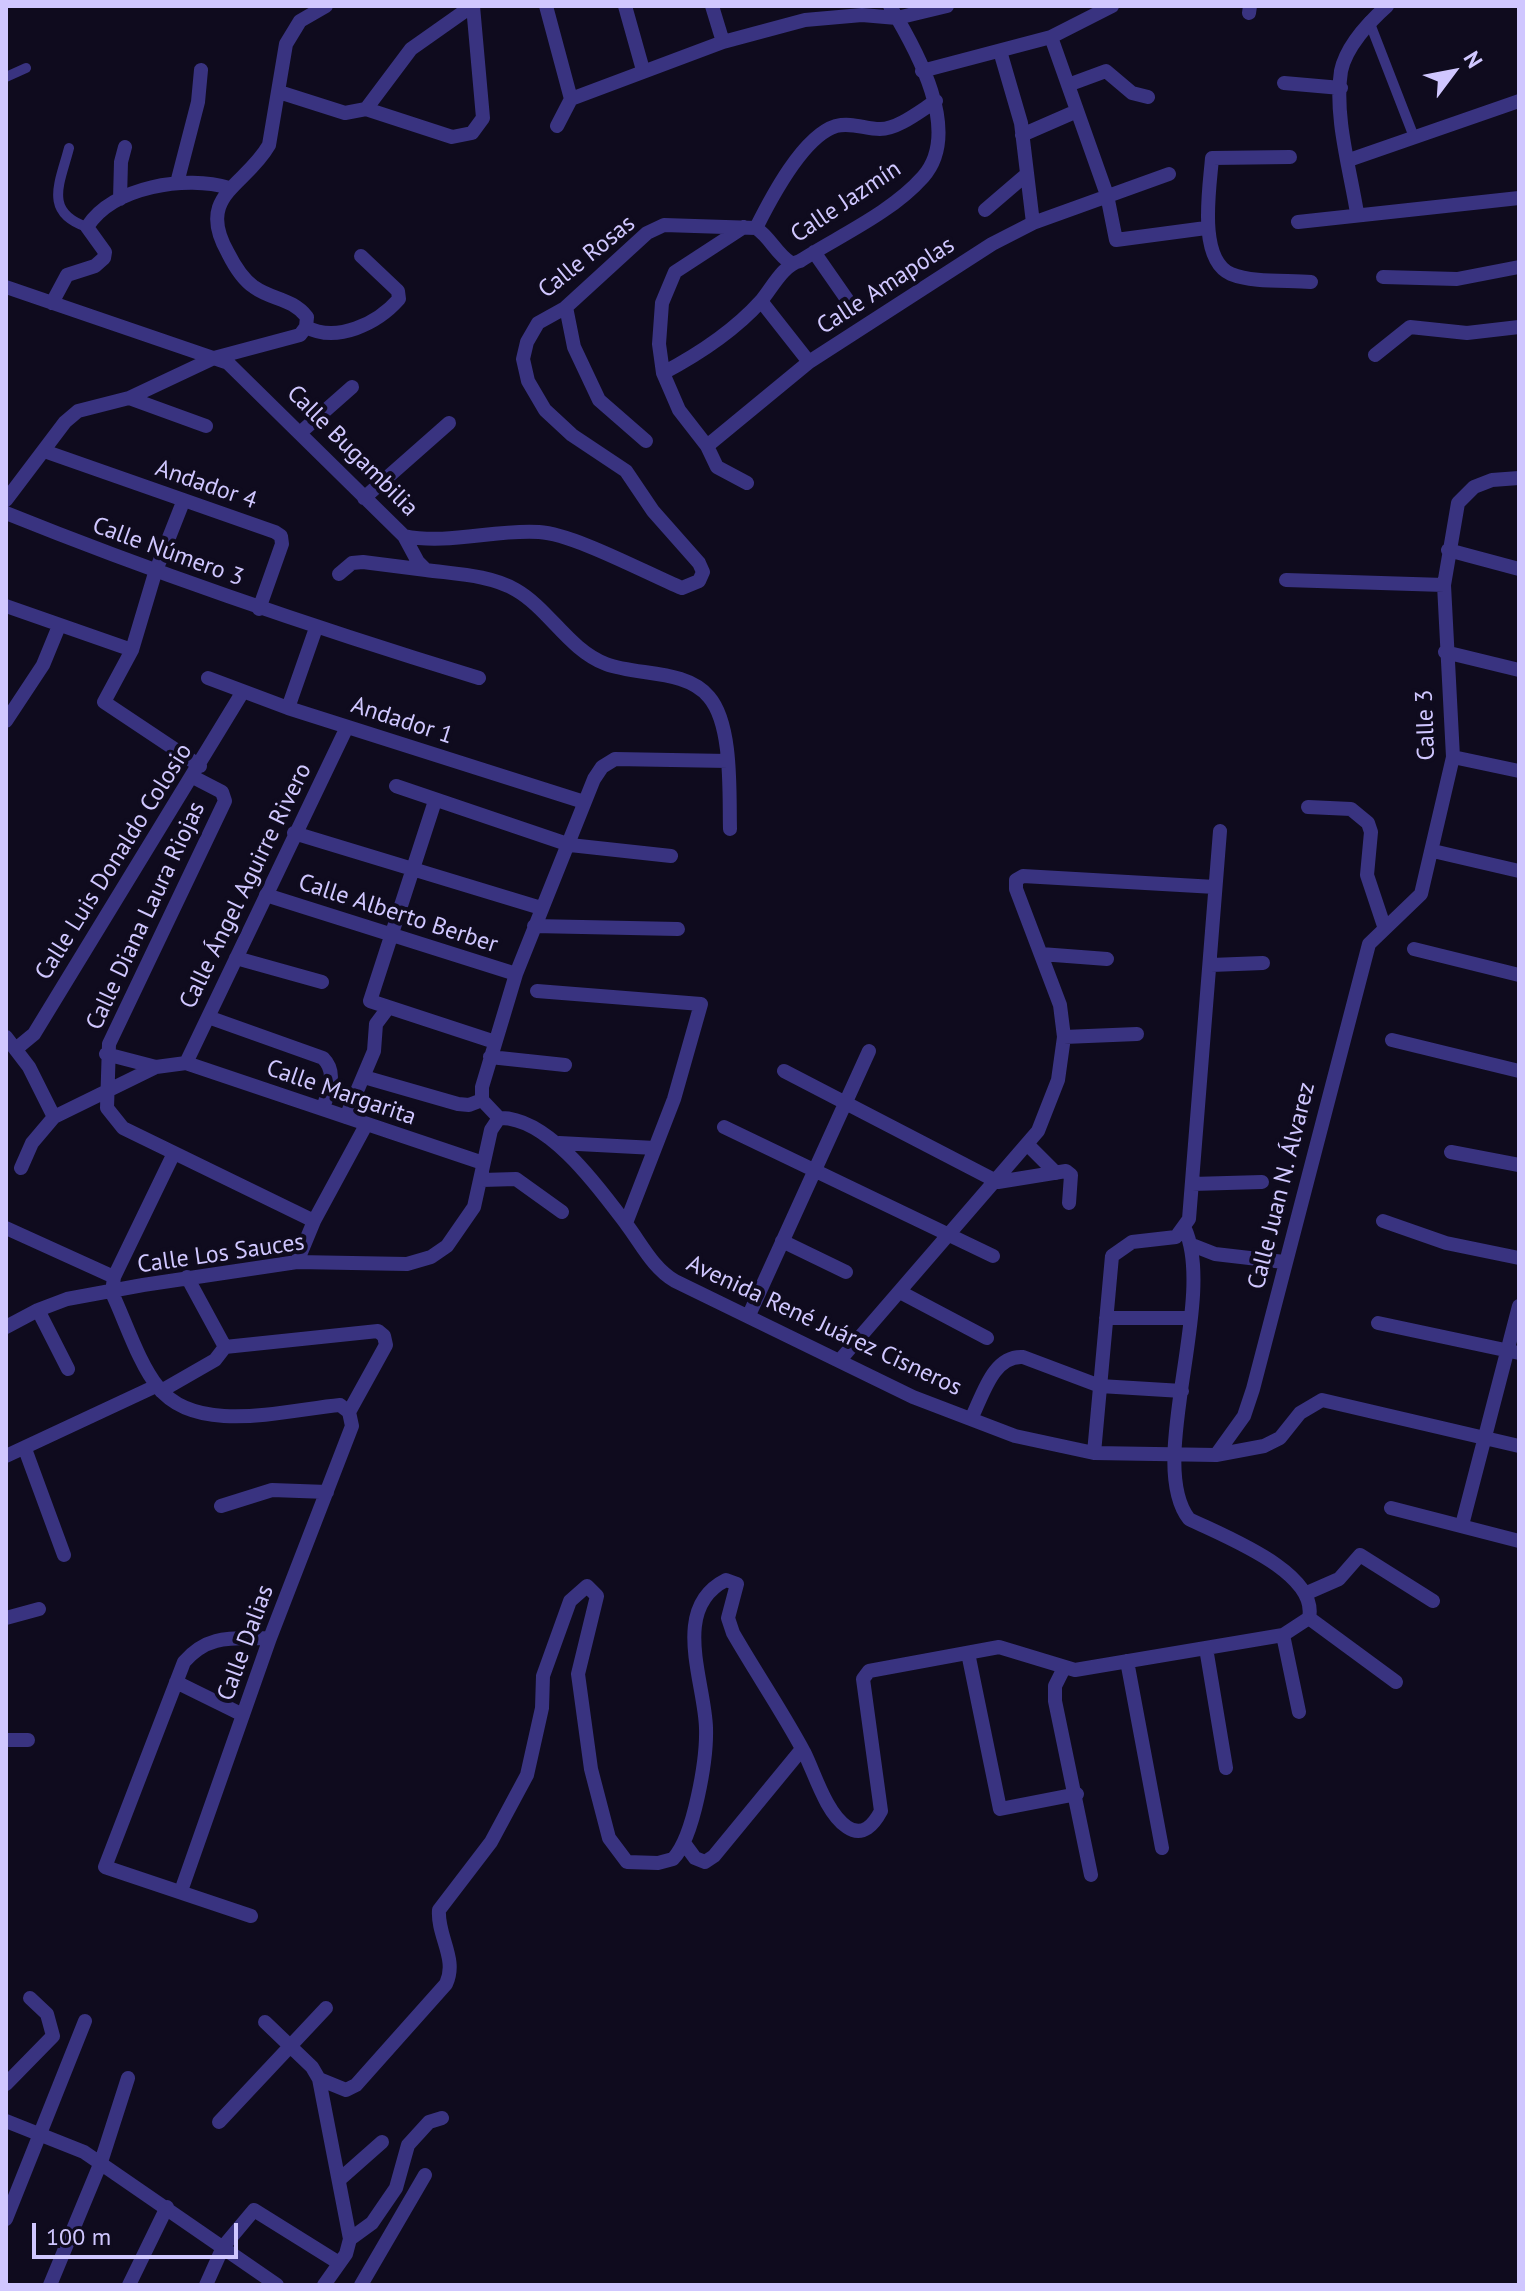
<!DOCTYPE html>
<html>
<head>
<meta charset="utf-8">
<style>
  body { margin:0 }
  #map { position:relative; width:1525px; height:2291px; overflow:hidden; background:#0f0b1e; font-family:"PT Sans",sans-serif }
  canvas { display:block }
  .frame { position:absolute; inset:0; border:8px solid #d0c7ff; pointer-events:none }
  .north { position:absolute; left:1413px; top:32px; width:80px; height:80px; -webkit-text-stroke:6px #0f0b1e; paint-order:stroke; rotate:58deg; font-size:22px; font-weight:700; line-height:32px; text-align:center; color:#d0c7ff }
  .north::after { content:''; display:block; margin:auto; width:28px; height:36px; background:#d0c7ff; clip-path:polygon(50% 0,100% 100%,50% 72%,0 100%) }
  .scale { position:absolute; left:32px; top:2223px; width:206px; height:36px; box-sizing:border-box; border:4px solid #d0c7ff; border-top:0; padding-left:10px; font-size:24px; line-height:28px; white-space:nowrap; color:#d0c7ff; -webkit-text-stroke:6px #0f0b1e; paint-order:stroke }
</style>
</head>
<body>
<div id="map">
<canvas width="1525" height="2291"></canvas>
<div class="frame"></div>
<div class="north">N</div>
<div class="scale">100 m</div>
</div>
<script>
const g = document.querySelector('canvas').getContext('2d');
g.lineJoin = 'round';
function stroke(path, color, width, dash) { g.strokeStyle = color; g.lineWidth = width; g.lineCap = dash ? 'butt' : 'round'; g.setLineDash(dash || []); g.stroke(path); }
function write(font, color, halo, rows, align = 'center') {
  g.font = font + ' "PT Sans",sans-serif'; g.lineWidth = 8; g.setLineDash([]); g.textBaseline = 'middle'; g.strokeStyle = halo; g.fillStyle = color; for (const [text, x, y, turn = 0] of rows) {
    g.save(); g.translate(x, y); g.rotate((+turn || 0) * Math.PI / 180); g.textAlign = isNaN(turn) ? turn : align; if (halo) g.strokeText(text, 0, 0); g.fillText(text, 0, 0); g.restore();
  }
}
const pedestrian = new Path2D(`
  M1369,21L1414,137
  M6,77L26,68
  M69,148C60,183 43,212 87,227`);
const minor = new Path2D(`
  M546,6L571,99
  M625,6L643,70
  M712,6L723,42
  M1249,13L1250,6
  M1051,37L1107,195L1116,240L1206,228
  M1000,51L1021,123L1033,223
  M922,71L1051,37L1112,6
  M1284,83L1341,88
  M1068,85L1106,71L1132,93L1148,97
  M279,92L345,113L366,109
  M571,99L723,42L805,20L862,15L897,18L947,6
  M366,109L452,137L472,133L483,118L473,6
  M366,109L411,49L472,6
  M557,126L571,99
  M1022,135L1077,111
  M1290,157L1212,158C1210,186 1197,259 1231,274C1253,283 1287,280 1311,282
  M1349,160L1519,101
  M177,183L198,102L201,70
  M120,199L121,162L125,147
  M985,210L1027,174
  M1357,213C1350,169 1334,116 1341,71C1346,47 1369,22 1387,6
  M1298,222L1519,198
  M744,227L675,272L662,303L659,344L663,373L679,410L707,446L717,467L747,483
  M756,228C771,198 803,136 836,126C852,122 865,129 880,129C898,129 920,111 936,101
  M814,252L853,308
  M1383,277L1457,279L1519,267
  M6,287L228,363L404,536C449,545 494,529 539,532C574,534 646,573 682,588L699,581L703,572L699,563L653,511L626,471L572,435L545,410L528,381L523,359L527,342L538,323L565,308L647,233L664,225L756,228C771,238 776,254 791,263
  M761,301L809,362
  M52,303L67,275L95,266L104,258L105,252L87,227C113,186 187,175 229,188
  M566,307L574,347L599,400L646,441
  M306,327C337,343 377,324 399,299L398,291L361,256
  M1375,355L1410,327L1467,333L1519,327
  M663,373C699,354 733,332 761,301C772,288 783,265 800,261C839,236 891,213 923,177C963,132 916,49 890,6
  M129,398L206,426
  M301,432L352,387
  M707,446L809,362L992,244L1033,223L1169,174
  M44,451L275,532L281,536L282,544L259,609
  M364,498L449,423
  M6,500L65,422L78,411L129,398L214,358L300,335L306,327L307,317C292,298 272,300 254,287C242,279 234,265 228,253C195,195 245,187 269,145L286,44L300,21L326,6
  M183,502L155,573L132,650L104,702L200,766
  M6,513C162,576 319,629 479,678
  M404,536L418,562L426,570C455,574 491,575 516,590C549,609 569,650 606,664C638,676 686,669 709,697C733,725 729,794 730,829
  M1448,550L1519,569
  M339,574L352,563L363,562L426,570
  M1286,580L1444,585
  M6,606L132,650
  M1445,652L1519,670
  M208,678L288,708L584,802
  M288,708L316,628
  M6,721L43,665L59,626
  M1453,757L1519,771
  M193,777L222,792L225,801L109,1044L107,1108L123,1128L314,1221
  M396,786L570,845L671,856
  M435,801L370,1001L495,1042
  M1308,807L1351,809L1368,823L1371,832L1367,875L1384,926
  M294,833L541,908
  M1433,851L1519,871
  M266,895L516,974
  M534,926L678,929
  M1414,949L1519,975
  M1041,954L1107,959
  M236,958L322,982
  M1211,965L1263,963
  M537,991L701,1004L674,1099L626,1223
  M208,1017L323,1058C338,1073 328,1090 323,1109
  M6,1037L29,1067L54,1117
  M1064,1037L1137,1034
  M1392,1040L1519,1071
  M17,1048L34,1034L242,693
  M106,1054L156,1067
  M490,1057L565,1065
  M186,1063L347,727
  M784,1071L998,1182L1066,1171L1071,1175L1069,1203
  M364,1077L458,1104L469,1105L482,1100
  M346,1117L374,1051L376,1024L388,1008
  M499,1118C548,1116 600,1189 627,1225C642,1245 653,1268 675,1281L913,1397L1015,1436L1094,1453L1216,1455L1264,1446L1280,1438L1300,1413L1322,1400L1519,1446
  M499,1118L482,1100V1087L516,974L594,779L602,767L615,759L728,761
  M724,1127L993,1256
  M559,1143L655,1148
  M1027,1144L1056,1173
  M1451,1152L1519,1165
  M21,1168L32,1143L54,1117L156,1067L186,1063L483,1163
  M482,1180L516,1179L562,1212
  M1192,1184L1262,1182
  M1383,1221L1446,1243L1519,1258
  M6,1228L114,1277L112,1293C125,1320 139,1364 158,1387C196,1436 286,1410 340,1405L349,1412
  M782,1241L846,1272
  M1192,1245L1215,1254L1284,1262
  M297,1262L314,1221L366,1125
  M114,1277L174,1153
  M187,1277L225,1347
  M900,1292L987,1338
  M38,1310L68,1369
  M749,1315L869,1051
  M1106,1318H1189
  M1378,1323L1519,1353
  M6,1327L38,1310L67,1299L143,1285L297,1262L407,1264L431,1257L447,1246L474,1207L491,1130L499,1118
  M225,1347L378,1331L384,1336L386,1345L349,1412
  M840,1360L1038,1131L1058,1080L1064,1037L1060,1005L1016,889V880L1023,876L1215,887
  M161,1391L215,1360L225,1347
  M971,1419C983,1395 993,1355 1023,1357L1100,1386L1182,1391
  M25,1449L64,1555
  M1094,1453L1112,1256L1132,1242L1176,1237L1189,1219L1220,831
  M1216,1455L1244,1416L1253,1389L1369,944L1421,894L1453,757L1444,585L1458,503L1474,487L1492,480L1519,478
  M6,1456L156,1386
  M221,1506L272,1490L327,1492
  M1391,1508L1519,1541
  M1462,1525L1519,1306
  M1307,1593L1339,1579L1360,1555L1433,1601
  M6,1618L39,1609
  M1309,1618L1396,1682
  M1283,1635L1299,1712
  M1206,1648L1226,1768
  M968,1653L1000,1809L1077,1794
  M1127,1661L1162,1848
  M1064,1668L1055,1686V1701L1091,1875
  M176,1682L243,1715
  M6,1740H28
  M684,1843L695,1858L705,1862L714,1856L802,1749
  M181,1891L270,1638L352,1426L349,1412
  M251,1916L105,1867L184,1662C209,1633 234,1639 270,1638
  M265,2022L312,2067L319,2079L350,2239
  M319,2079L346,2090L356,2085L446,1984C458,1959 437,1936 439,1910L491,1842L527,1775L542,1708L543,1676L570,1601L587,1586L597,1596L578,1674L591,1769L609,1838L627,1862L658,1863L673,1859C694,1837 707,1759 706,1728C705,1682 670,1608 726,1580L737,1584L728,1618L733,1633C756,1673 782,1711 804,1752C815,1774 826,1813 847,1827C863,1838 874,1824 881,1811L863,1679L869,1671L999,1647L1075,1670L1283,1635L1309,1618C1319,1572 1223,1536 1189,1519C1145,1463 1217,1300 1185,1229
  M6,2084L53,2036L47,2014L30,1998
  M6,2121L84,2152L277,2285
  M219,2122L326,2008
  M339,2180L382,2142
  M6,2219L85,2021
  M50,2285L101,2162L128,2078
  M129,2285L167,2207
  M206,2285L223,2247L254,2210L339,2263
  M324,2285L346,2254L350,2239L372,2223L396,2188L408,2145L429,2122L442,2118
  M361,2285L425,2175`);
const streetNames = [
  ["Calle Jazmín",846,202,-34],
  ["Calle Rosas",587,257,-39],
  ["Calle Amapolas",886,286,-33],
  ["Calle Bugambilia",352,451,45],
  ["Andador 4",206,485,19],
  ["Calle Número 3",168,552,20],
  ["Andador 1",402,721,18],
  ["Calle 3",1426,725,-92],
  ["Calle Luis Donaldo Colosio",114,862,-58],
  ["Calle Ángel Aguirre Rivero",246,886,-64],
  ["Calle Alberto Berber",398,914,18],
  ["Calle Diana Laura Riojas",146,916,-65],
  ["Calle Margarita",341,1093,19],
  ["Calle Juan N. Álvarez",1282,1186,-76],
  ["Calle Los Sauces",221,1254,-8],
  ["Avenida René Juárez Cisneros",824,1326,25],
  ["Calle Dalias",246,1643,-70]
];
stroke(pedestrian, '#393380', 10);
stroke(minor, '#393380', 14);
write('24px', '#d0c7ff', '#0f0b1e', streetNames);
</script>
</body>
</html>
